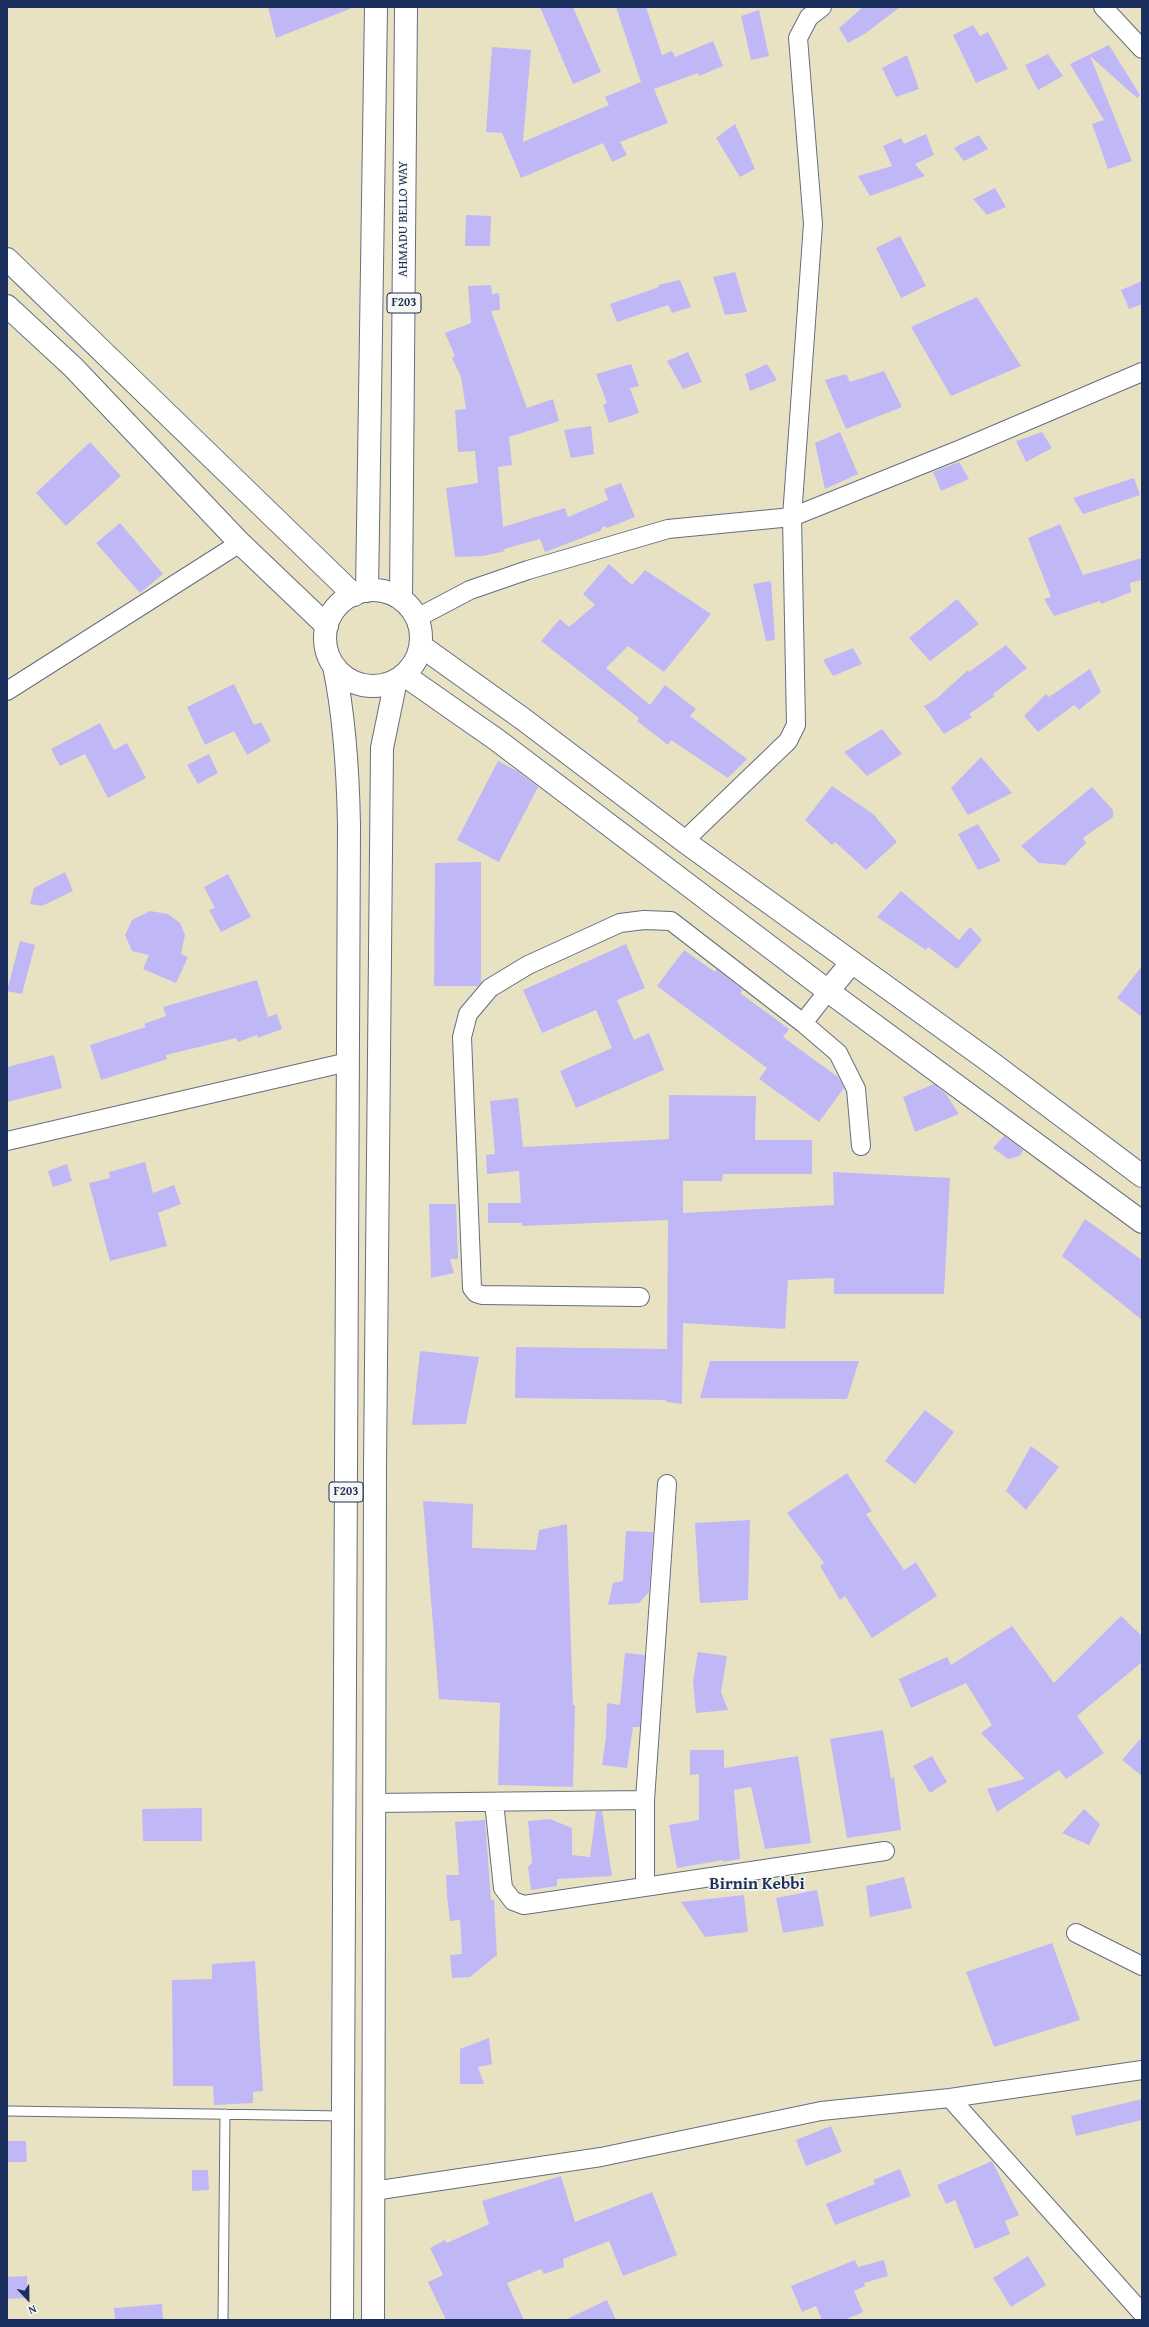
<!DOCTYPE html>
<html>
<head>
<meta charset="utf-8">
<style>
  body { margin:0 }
  #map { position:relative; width:1149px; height:2327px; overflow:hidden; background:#e9e2c2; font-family:"Gentium Book Plus",serif }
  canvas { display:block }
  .frame { position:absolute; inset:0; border:8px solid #1b2f5e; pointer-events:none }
  .north { position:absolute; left:8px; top:2279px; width:40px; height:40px; -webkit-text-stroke:3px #f6f6f2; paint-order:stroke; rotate:158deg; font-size:11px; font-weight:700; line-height:16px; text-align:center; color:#1b2f5e }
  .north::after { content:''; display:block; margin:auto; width:14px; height:18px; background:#1b2f5e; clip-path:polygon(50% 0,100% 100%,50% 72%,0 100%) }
</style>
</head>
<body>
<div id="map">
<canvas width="1149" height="2327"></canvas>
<div class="frame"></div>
<div class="north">N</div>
</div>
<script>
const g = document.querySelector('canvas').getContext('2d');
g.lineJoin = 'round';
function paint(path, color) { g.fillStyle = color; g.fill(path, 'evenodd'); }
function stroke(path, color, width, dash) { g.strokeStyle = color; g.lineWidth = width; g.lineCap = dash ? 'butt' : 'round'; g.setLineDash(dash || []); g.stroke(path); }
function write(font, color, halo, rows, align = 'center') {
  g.font = font + ' "Gentium Book Plus",serif'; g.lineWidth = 3; g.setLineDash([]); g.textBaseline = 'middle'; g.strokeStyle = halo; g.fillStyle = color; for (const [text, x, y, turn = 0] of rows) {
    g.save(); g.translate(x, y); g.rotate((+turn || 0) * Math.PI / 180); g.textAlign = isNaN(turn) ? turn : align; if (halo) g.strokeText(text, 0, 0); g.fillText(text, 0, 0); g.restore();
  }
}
const building = new Path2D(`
  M268,7H351L352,8L276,38Z
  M540,7H573L601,72L573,84Z
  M616,7H646L662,55L672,51L675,57L713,41L723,66L699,76L698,73L654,89L668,123L620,142L627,155L612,162L603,143L521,178L502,133L486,132L492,47L531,50L523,142L609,105L605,97L641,82Z
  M863,7H900L866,33L848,43L839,28Z
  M759,10L769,56L751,60L741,16Z
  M973,25L980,36L988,32L1008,69L976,83L953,35Z
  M1109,45L1140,95L1137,98L1090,56L1132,161L1108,169L1092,124L1104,120L1070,64Z
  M1048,54L1063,76L1038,90L1025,65Z
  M907,55L919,89L896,97L882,68Z
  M735,124L755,169L740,177L716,138Z
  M926,134L934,155L915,164L925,176L870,196L858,176L892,166L883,146L901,138L904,144Z
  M979,135L988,149L964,161L954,148Z
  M995,188L1006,207L987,215L973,199Z
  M466,215L491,216L490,246H465Z
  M900,236L926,286L901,298L876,248Z
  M735,272L747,312L725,315L713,277Z
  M680,280L691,307L672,313L668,305L617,322L610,304L659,287L658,285Z
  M1142,281V304L1129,309L1121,290Z
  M491,285L492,294L499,293L500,310L491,311L527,408L553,399L559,421L509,437L512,465L498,467L503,527L565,508L568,517L608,500L604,489L621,483L635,517L607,528L604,526L600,531L545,552L540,539L504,549L505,551L483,556L455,557L446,488L478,483L475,451L458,452L455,410L466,409L461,377L452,358L455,356L445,333L471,323L468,286Z
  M977,297L1021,366L951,396L911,327Z
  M688,352L702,382L683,389L667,361Z
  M631,364L639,386L630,388L639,413L609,423L603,405L607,403L596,374Z
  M767,364L777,380L750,391L745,374Z
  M884,371L902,407L846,429L825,380L846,374L850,382Z
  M591,426L594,454L571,458L564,430Z
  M840,432L858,474L825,489L815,443Z
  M1042,432L1052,448L1026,462L1016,441Z
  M90,442L121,476L66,526L36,493Z
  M959,462L969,479L941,491L933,472Z
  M1134,478L1140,495L1083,514L1073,498Z
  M120,523L163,574L140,593L96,543Z
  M1060,524L1083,575L1142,558V580L1130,583L1131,592L1101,604L1100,601L1054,616L1044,599L1051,597L1028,538Z
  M609,564L632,585L645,570L711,614L664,672L628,646L606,668L650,705L665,685L696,709L690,716L747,759L728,778L671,740L668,745L637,721L639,718L541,641L560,619L569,627L595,605L583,594Z
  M771,581L775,640L766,641L753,584Z
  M957,599L979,624L930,661L909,638Z
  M1006,645L1027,668L993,694L995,696L969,714L972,717L944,734L924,706L935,700L968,670L969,672Z
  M853,648L862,664L833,676L823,660Z
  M1090,669L1101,692L1079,710L1074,705L1038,732L1024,716L1046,694L1049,697Z
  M234,684L254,725L261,722L271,741L247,755L234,731L205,745L187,707Z
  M100,723L114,750L127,743L146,778L108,798L85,754L60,766L51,749Z
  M882,729L902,754L867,776L844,752Z
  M209,754L218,773L198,784L187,765Z
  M981,757L1012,793L968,815L951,788Z
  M498,761L517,771L538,787L499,862L457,840Z
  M832,786L873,814L897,842L866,870L835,842L832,845L805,820Z
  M1092,787L1113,810V817L1083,838L1086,843L1065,865L1039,863L1021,846Z
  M978,824L1001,861L978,870L958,834Z
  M481,862V983L478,986H434L435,863Z
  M65,872L73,891L42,906L30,904L34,888Z
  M228,874L251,917L221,932L209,910L215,908L204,887Z
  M901,891L959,940L970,927L982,940L957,969L928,947L926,950L877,917Z
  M150,911L168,914L180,923L185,935L181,954L188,957L176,983L143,969L149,955L132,951L125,935L132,920Z
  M20,941L35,945L22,994L7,991Z
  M626,944L645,988L617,1000L634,1040L649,1033L664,1070L576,1108L560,1071L612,1048L596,1010L542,1033L523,990Z
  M684,950L715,972L716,969L743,990L740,993L789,1029L783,1037L838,1077L844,1088L819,1122L759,1079L767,1068L657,986Z
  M1142,966V1017L1117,998Z
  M257,980L268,1017L277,1014L282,1029L258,1038L257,1035L238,1042L236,1038L166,1055L167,1059L101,1080L90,1045L146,1027L144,1024L166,1016L163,1007Z
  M54,1055L62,1088L7,1102V1067Z
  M934,1084L946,1094L959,1114L915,1132L903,1097Z
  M669,1095L756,1096L755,1140H812V1174H723L722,1181H683V1213L834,1205L833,1172L950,1178L944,1294H834V1278L788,1280L785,1329L683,1323L682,1404L666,1402V1400L515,1398L516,1347L667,1349L668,1220L522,1226V1223H488V1203H521L519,1171L487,1174L486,1155L495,1154L490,1101L518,1098L523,1147L669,1139Z
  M1004,1136L1023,1150L1020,1156L1008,1159L993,1148Z
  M145,1162L153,1193L174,1185L181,1204L158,1213L167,1246L110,1261L89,1183L110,1178L109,1172Z
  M67,1164L72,1181L53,1187L48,1171Z
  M429,1204H456L458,1259H450L454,1273L431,1278Z
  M1085,1219L1142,1260V1320L1062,1256Z
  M420,1351L479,1357L466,1424L412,1425Z
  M710,1361H859L847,1399L700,1398Z
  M925,1410L954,1432L915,1484L885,1461Z
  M1031,1446L1059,1467L1026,1510L1006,1491Z
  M847,1473L872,1511L866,1514L904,1570L916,1562L937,1596L872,1638L845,1596L840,1600L820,1566L824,1563L787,1513Z
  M423,1501L473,1504L472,1548L536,1550L539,1530L567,1524L573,1705H575L573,1787L498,1785L500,1703L439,1699Z
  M750,1520L748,1600L700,1603L695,1523Z
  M626,1531L653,1532L649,1592L639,1603L608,1605L613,1583L623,1581Z
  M1121,1616L1142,1636V1662L1077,1716L1104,1753L1066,1779L1059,1770L997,1812L987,1789L1025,1779L981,1733L992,1725L966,1683L911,1708L899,1679L947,1657L951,1665L1012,1626L1054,1683Z
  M698,1652L727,1656L721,1692L728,1710L696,1713L693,1681Z
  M625,1653L645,1655L640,1727H633L627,1768L602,1765L606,1737L607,1703L620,1705Z
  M883,1730L891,1779L894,1777L901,1830L847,1838L830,1739Z
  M1142,1737V1776L1122,1760Z
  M690,1750H724V1768L798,1756L811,1843L765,1849L751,1787L734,1790L740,1859L723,1862V1860L677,1868L669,1825L699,1820V1774L690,1775Z
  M932,1756L947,1782L930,1793L913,1766Z
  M202,1808V1841H143L142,1809Z
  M1084,1809L1100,1824L1089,1845L1062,1833Z
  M596,1811H602L612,1876L557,1879V1886L531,1890L528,1867L532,1863L528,1821L550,1819L572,1828V1855L590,1857Z
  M485,1820L491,1900H494L497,1955L470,1977L452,1978L450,1955L462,1954L460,1920L450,1921L447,1896L446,1875H459L455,1822Z
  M904,1877L912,1908L870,1917L866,1886Z
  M817,1890L824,1926L783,1933L776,1898Z
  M744,1895L748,1932L705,1937L681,1902Z
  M1052,1943L1080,2020L994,2047L966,1972Z
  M255,1961L263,2091L253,2092V2103L214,2105L213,2086H173L172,1980L212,1979V1964Z
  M489,2038L492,2064L478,2067L484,2084H460V2049Z
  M1142,2099V2120L1076,2136L1071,2116Z
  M831,2126L842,2152L806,2166L796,2140Z
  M7,2141H26L27,2162H7Z
  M992,2161L1019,2215L1005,2221L1010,2234L975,2249L955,2200L946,2204L937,2185Z
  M900,2169L911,2196L835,2225L826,2204L875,2184L873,2180Z
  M192,2170H208L209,2190L192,2191Z
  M561,2176L575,2222L652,2192L677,2255L623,2276L609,2241L563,2259L564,2267L544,2274L541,2269L507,2283L524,2320H446L428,2282L443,2275L430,2248L445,2240L447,2243L489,2224L482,2201Z
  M1028,2256L1046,2285L1011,2307L993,2278Z
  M855,2260L858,2267L884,2260L888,2276L864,2283L865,2286L854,2291L863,2312L844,2320H822L816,2306L802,2312L791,2286Z
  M27,2276L28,2298L7,2299V2277Z
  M607,2300L616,2320H565Z
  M162,2304L163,2320H115L114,2308Z`);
const lane = new Path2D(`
  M7,2111L343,2116
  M223,2320L225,2114`);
const street = new Path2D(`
  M1103,7L1142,49
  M417,618L470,590L528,570L668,529L792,517L961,449L1142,372
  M7,691L240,543
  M684,841L788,741L796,725L792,517L813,224L798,38L809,17L822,7
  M803,1023L838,1053L856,1089L861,1146
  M7,1141L348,1062
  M640,1297L482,1295L476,1293L472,1288L462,1037L468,1014L490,988L528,965L620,923L644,920L671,921L803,1023L828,991
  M645,1800V1886
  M494,1802L503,1888L513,1901L524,1905L885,1851
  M374,1803L645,1800L667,1484
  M1076,1933L1142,1966
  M950,2098L1142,2313
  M373,2191L601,2157L821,2111L950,2098L1142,2070`);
const secondary = new Path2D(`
  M7,259L354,595
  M7,306L73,367L240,543L327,626
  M421,646L523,719L684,841L989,1061L1142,1176
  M404,675L497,740L828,991L1142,1222
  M828,991L852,962`);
const primary = new Path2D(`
  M325 638a48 48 0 1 1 96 0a48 48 0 1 1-96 0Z
  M367,591L376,7
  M401,599L406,7
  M334,666C345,719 348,771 349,825L342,2320
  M373,2320L375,1465L382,748L396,680`);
const shields = [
  [404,303,34],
  [346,1492,34]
];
const shieldNames = [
  ["F203",404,303],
  ["F203",346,1492]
];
const streetNames = [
  ["AHMADU BELLO WAY",404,219,-90]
];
const districtNames = [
  ["Birnin Kebbi",757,1885]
];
paint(building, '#c0b8f6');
stroke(lane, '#636e81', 11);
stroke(street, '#636e81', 20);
stroke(secondary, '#636e81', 24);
stroke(primary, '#636e81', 24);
stroke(lane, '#fff', 9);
stroke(street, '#fff', 18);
stroke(secondary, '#fff', 22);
stroke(primary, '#fff', 22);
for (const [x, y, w] of shields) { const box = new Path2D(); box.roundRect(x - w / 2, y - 10, w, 20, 3); g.fillStyle = '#f6f6f2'; g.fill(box); stroke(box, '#1b2f5e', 1); }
write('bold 12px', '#1b2f5e', null, shieldNames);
write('13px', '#1b2f5e', '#f6f6f2', streetNames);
write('bold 17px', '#1b2f5e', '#f6f6f2', districtNames);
</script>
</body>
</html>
